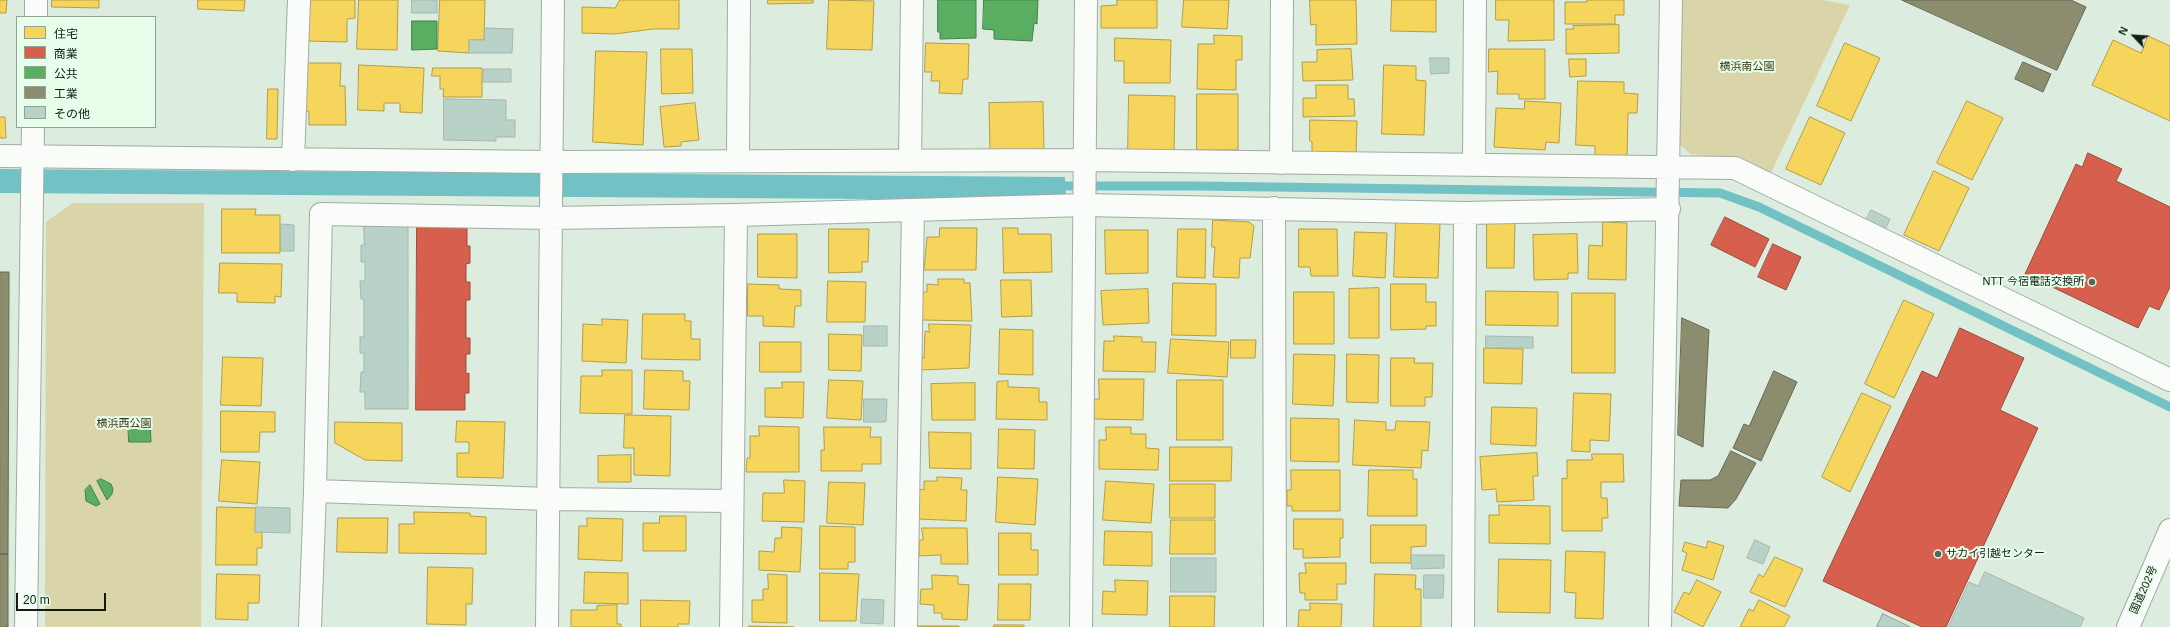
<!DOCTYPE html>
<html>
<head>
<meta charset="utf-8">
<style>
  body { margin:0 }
  #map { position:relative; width:2170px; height:627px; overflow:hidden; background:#dcecde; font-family:Arial,"Noto Sans JP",sans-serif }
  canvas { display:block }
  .legend { position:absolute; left:16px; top:16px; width:140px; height:112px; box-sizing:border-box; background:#e7feea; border:1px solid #92a494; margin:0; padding:5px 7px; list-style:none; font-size:12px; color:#121c14 }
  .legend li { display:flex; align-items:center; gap:8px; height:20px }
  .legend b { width:20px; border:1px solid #92a494 }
  .north { position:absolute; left:2114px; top:16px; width:40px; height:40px; -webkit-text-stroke:3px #e7feea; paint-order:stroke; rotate:295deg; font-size:11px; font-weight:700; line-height:16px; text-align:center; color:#121c14 }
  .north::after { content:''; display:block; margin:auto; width:14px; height:18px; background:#121c14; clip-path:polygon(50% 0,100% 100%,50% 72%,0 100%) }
  .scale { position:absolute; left:16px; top:593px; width:90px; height:18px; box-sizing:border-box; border:2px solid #121c14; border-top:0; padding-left:5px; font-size:12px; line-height:14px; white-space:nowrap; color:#121c14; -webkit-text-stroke:3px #e7feea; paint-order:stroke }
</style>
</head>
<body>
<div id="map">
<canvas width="2170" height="627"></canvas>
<ul class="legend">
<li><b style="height:11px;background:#f6d55c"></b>住宅</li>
<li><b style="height:11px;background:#d6604d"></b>商業</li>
<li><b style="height:11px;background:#5aae61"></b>公共</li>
<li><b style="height:11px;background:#8c8c6e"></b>工業</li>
<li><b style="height:11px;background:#b8d2c7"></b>その他</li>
</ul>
<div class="north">N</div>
<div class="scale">20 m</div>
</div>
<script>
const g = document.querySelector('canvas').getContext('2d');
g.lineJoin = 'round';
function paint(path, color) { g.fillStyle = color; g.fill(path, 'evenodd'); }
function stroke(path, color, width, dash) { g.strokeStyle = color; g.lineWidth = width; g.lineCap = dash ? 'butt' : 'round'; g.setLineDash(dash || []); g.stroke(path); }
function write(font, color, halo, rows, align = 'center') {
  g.font = font + ' Arial,"Noto Sans JP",sans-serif'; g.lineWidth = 4; g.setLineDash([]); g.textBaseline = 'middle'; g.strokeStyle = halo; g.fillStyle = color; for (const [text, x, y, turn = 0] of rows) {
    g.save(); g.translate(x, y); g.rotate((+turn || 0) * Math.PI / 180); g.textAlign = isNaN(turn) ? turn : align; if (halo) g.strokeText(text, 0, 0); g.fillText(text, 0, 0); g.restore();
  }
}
const built = new Path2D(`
  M0,267L12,268L9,627H0Z`);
const green = new Path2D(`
  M1680,0H1822L1850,5L1771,173L1739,159L1691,154L1680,145Z
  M73,203H204L201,627H45L46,222Z`);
const water = new Path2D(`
  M0,169L1065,177L1066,198L872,199L0,193Z`);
const homes = new Path2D(`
  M0,0H7L6,13H0Z
  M52,0H99V8L52,7Z
  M198,0H245L244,11L198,9Z
  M305,0H355V18L347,19V42L305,41Z
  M359,0H398L397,50L357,49Z
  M440,0H485L484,40H469V53L438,51Z
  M620,0H679V29H653L615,34L582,33V7L615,8Z
  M768,0H813V3L768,4Z
  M829,0L874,1L872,50L827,49Z
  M1117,0H1157V28H1101V6L1117,5Z
  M1184,0H1229L1227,29L1182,27Z
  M1310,0H1356L1357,44L1316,45V24L1311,25Z
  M1392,0H1436V32L1391,31Z
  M1496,0H1554V40L1508,41L1509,20H1496Z
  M1587,0H1624V15H1615V24H1565V2H1587Z
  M1619,25V53L1566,54V29H1574L1573,26Z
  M1214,35L1242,36V60H1236V90L1197,89L1198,44H1214Z
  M2148,36L2170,46V121L2092,85L2113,40L2141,53Z
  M1115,38L1171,40L1170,83H1124V61H1115Z
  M926,43L969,44L968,79H963L962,94L939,93L940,81H931L932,72H925Z
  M1845,43L1880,58L1851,121L1817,106Z
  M661,49H692L693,93L662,94Z
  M1351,49L1353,80L1303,81L1302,62H1317V50Z
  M1489,49H1545V99H1519V94H1497L1498,71L1489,72Z
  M596,51L647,52L643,145L593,142Z
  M1569,59H1586V76L1570,77Z
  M304,63H341L340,86H345L346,125H309V111H304Z
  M359,65L424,68L422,113L400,112V103H384V111L358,110Z
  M1384,65L1416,66V80L1426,81L1424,135L1382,134Z
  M433,68H482V97H443L444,89H440V76H432Z
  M1578,81L1624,82V93L1638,94L1637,113H1628L1627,157H1595V146L1576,145Z
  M1316,85H1348V99H1354L1355,116L1303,117V98H1316Z
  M268,89H278L277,139H267Z
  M1197,94H1238V150H1197Z
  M1129,95L1175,96L1174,152H1128Z
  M1525,101L1561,103L1559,143L1546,142L1545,150L1494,147L1496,108L1524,109Z
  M1967,101L2003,118L1972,180L1937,163Z
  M1043,102L1044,149L990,150L989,103Z
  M695,103L699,140L681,142V146L664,147L660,107Z
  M0,117H5L6,138H0Z
  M1810,117L1845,133L1821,185L1786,169Z
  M1310,120L1357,121L1356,154L1312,152V142L1310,141Z
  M1934,171L1969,188L1939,251L1904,235Z
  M222,209H256L255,215H280V253H222Z
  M1213,220L1249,222L1254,226L1250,258H1240L1239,278L1213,277L1215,247H1212Z
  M1396,221L1440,223L1438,278L1394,277Z
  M1603,222L1627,223L1626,280L1588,279L1589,245L1602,246Z
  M1487,223H1515L1514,268H1487Z
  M940,228H977L976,270H924L927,237H939Z
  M1003,228H1018V234H1051L1052,272L1004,273Z
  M829,229H869L868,262H862V272L829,273Z
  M1178,229H1206L1205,278L1177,277Z
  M1299,229H1337L1338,276H1311L1310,267H1299Z
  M1105,230H1148V273L1106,274Z
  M1355,232L1387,233L1385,278L1353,276Z
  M758,234H797V278L758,277Z
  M1577,234L1578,273H1568V279L1534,280L1533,235Z
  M220,263L282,264L281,297L275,296V303L237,302V293H219Z
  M938,279H964V283H970L972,321L921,320L923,292H927V284L938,285Z
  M1001,280H1031L1032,316L1002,317Z
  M828,281L866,282L865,322H827Z
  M1173,283L1216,284V336L1172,335Z
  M748,284L779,285V289L801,290V306H795L794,327L763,326V316H748Z
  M1391,284H1426V302H1436V326H1426V329L1391,330Z
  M1379,288V338H1349V289Z
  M1148,289L1149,323L1103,325L1101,291Z
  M1486,291L1558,292V326L1486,325Z
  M1294,292H1334V344H1294Z
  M1572,293H1615V373H1572Z
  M1904,300L1934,314L1894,398L1865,384Z
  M643,314H685V321H691V339H700V360L642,359Z
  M602,319L628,320L626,363L582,361L583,324L602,325Z
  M929,324L971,325L969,368L920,370V358H924L925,331L929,332Z
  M1000,329L1033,330V375L999,374Z
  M829,334L862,335L861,371L829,370Z
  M1114,336L1142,337V342H1156L1155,372L1103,371L1104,341H1114Z
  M1171,339L1229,342L1227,377L1168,373Z
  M1231,340H1256L1255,358H1231Z
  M760,342H801V372H760Z
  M1484,348L1523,349L1522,384L1484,383Z
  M1294,354L1335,355L1333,406L1293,404Z
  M1347,354L1379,355L1378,403L1347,402Z
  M223,357L263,358L261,406L221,405Z
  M1391,358H1415L1414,363H1433L1432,397H1425V406H1391Z
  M602,370H632V414L580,413L581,376H602Z
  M645,370L683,371V381H690L689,410L644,409Z
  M1099,379H1144L1143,420L1094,419V399H1099Z
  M829,380L863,381L861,420L827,418Z
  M1177,380H1223V440H1177Z
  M1008,381V387L1039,388V402H1047V420L996,419L997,382Z
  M782,382H804L803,418L765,417V388H782Z
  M975,383V420H932L931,384Z
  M1574,393L1611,394L1609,441L1590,440V452L1572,451Z
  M1862,393L1891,406L1850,492L1822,477Z
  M1492,407L1537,408L1536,446L1491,444Z
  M221,411L275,412V432H260L259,452H221Z
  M625,415L671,416L670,476L634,475V448H624Z
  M1291,418L1339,419V462L1291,461Z
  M1355,420L1386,422V430H1395L1396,421L1430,422L1428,451L1422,450L1421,468L1353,465Z
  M457,421L505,422L503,478L457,477V453H469V442H456Z
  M335,422L402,423V461L365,460L335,443Z
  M759,426L799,427V472H746L747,458H750V436H759Z
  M824,427H871L870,437H881V464H862V471H821V450H824Z
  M1106,427H1131V434H1146V448L1159,449L1158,470L1099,469V440H1106Z
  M999,429L1035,430L1034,469L998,468Z
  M929,432L971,433V469L930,468Z
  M1170,447H1232L1231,481H1170Z
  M1537,453L1538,476H1533L1534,500L1497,502L1496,489L1482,490L1480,457Z
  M1592,454H1623L1624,482H1601V498H1607L1608,518H1602V531H1562V478L1567,479V460H1592Z
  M631,455V482H598V456Z
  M222,460L260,462L257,504L219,501Z
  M1291,470H1340V511H1292V506H1287V490H1291Z
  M1369,470H1413V479H1417V516H1368Z
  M937,477L962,478L961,490H967L966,521L918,519L919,489L924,490V481H937Z
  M998,477L1038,479L1035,525L996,522Z
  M784,480L805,481L804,522L762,521L763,493H784Z
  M1106,481L1154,484L1151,523L1103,520Z
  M829,482L865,483L863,525L827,523Z
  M1170,484H1215V518H1170Z
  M1499,505L1550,506V544L1489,543V515H1499Z
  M217,507L256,508L255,532H262V548H257V565H216Z
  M414,512L470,513V516L486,517V554L399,553V524H414Z
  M660,516H686V551H643V523H659Z
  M338,518H388L387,553L337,552Z
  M587,518L623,519L622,561L578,559L579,526H587Z
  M1294,519H1343V538H1340V557L1303,558V549H1294Z
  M1171,520H1215V554H1170Z
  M1371,525H1426V546L1411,547V563H1371Z
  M820,526L855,527V562H848V569H820Z
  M782,527L802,528L800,572L759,570V551L774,552L775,538H781Z
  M922,528H967L968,564H941V555L919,556V540H923Z
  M1105,531L1152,532V566L1104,565Z
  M999,533H1031V550H1038V575H999Z
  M1708,541L1724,546L1713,580L1682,570L1687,553L1682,551L1685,542L1706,548Z
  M1566,551L1605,552L1603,619L1575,618L1576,593L1565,592Z
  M1775,557L1803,569L1785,607L1750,592L1759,574L1763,577Z
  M1499,559L1551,560L1550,613L1498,612Z
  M1305,563H1346V584H1337V600H1305V593H1300L1299,573H1306Z
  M428,567L473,568L472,604H466V625L427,624Z
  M585,572L628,573V604L584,603Z
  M820,573L859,574L856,621H820Z
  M217,574L260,575L259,603H248V620L216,619Z
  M768,574L787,575V623L752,622V600H763V589H768Z
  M1375,574L1416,575L1415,589H1421V627H1374Z
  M932,575L958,576V584L969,585L967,620L942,619V613H934V605L920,604L921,589H932Z
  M1115,580L1148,581L1147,615L1102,614L1103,591L1115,592Z
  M1697,580L1721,592L1703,627L1674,612L1684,592L1689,594Z
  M999,584H1031L1030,620H998Z
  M1170,596H1215L1214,627H1170Z
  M641,600L690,601L689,624H678V627H641Z
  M1759,600L1790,616L1784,627H1740L1749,609L1753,611Z
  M1310,603L1342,604L1341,627H1298L1299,610H1310Z
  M617,605V624H621V627H571V610H597V606Z
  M994,625H1024V627H994Z
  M749,626L794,627H749Z
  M919,626H959V627H919Z`);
const shops = new Path2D(`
  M2088,153L2122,169L2116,181L2170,207V287L2159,310L2149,306L2138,328L2025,274L2076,164L2082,167Z
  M1725,217L1769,239L1755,267L1711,245Z
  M417,226H467V246H470V263L466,264V282H470V300H466V338H470V354H466V374L469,373V393H465V410H416Z
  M1773,244L1801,257L1786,290L1758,277Z
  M1960,328L2024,358L2000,410L2038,428L1946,627H1922L1823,581L1922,371L1937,378Z
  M1883,614L1910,627H1877Z`);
const public = new Path2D(`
  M938,0H976V38L940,39V32H938Z
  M984,0H1038L1037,24L1034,23L1032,41L994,39V30L983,29Z
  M412,21H437V49L412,50Z
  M128,419H150L151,442H129Z
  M101,479L111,484L113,489L112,494L107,500L97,481Z
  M90,485L100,504L96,506L86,501L85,490Z`);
const industry = new Path2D(`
  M1902,0H2071L2086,7L2057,70Z
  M2023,62L2051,74L2043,92L2015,79Z
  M0,272H9L8,554H0Z
  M1682,318L1709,330L1703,447L1678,435Z
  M1774,371L1797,382L1761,461L1733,448L1744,424L1749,426Z
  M1731,451L1756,463L1736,499L1728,508L1679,506L1681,480H1710L1718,476Z
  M0,554H8V627H0Z`);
const stream = new Path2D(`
  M1054,186H1197L1720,193L1759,207L2170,407`);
const building = new Path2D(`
  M412,0H437V13H412Z
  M485,28L513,29L512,53H469V40H484Z
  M1430,58H1449V73L1431,74Z
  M484,69H511V82H483Z
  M444,99L506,100V120H515V137H496V141L444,140Z
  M1871,210L1890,219L1885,230L1866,221Z
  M281,224L294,225V251H281Z
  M364,225H408V409H365V392H360L361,372H364V353H360V337H364V299H361L360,281H365V262H361V245H364Z
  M864,326H887V346H864Z
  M1486,336L1533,337V348H1486Z
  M864,399H887L886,422H864Z
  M256,507L290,508V533L255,532Z
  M1755,540L1770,547L1763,564L1747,558Z
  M1411,555H1444V568L1412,569Z
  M1171,558H1216V592H1171Z
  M1985,572L2084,618L2080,627H1948L1969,582L1978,586Z
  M1424,575H1444L1443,598H1424Z
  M862,599L884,600L883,624L861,623Z
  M1883,614L1910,627H1877Z`);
const street = new Path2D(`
  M36,17V0
  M0,156L551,162L1084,160L1735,168L2170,380
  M293,160L299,0
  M738,161L739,0
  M910,161L912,0
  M1281,163L1282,0
  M1474,165L1475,0
  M1274,208L1275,627
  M315,491L549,499L731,501
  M26,627L33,127
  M310,627L315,491L321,214L550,218L736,215L1085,205L1465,213L1669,209
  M547,627L553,0
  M731,627L736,215
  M906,627L913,210
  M1081,627L1086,0
  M1463,627L1465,213
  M1660,627L1671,0`);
const highway = new Path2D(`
  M2128,627L2170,530`);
const markers = [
  [2092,282,4,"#59655b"],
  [1938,554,4,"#59655b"]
];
const parkNames = [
  ["横浜南公園",1747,67],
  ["横浜西公園",124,424]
];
const poiNames = [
  ["NTT 今宿電話交換所",2084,282],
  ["サカイ引越センター",1946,554,"left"]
];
const streetNames = [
  ["国道202号",2144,590,-66]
];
paint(built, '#d3edd6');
paint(green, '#d9d5a8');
paint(water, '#72c1c5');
paint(homes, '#f6d55c');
stroke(homes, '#b29e46', 1);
paint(shops, '#d6604d');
stroke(shops, '#9b4c3c', 1);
paint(public, '#5aae61');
stroke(public, '#44824a', 1);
paint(industry, '#8c8c6e');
stroke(industry, '#676a53', 1);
stroke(stream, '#72c1c5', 9);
paint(building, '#b8d2c7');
stroke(building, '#a7b6ae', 1);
stroke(street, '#a0aca2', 24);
stroke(highway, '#a0aca2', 24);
stroke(street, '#fafcfa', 22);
stroke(highway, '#fafcfa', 22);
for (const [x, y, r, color] of markers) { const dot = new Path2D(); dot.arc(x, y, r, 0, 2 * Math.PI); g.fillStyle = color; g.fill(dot); stroke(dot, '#e7feea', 1.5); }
write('11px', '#403716', '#e7feea', parkNames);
write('11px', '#121c14', '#e7feea', poiNames, 'right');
write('11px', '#121c14', '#e7feea', streetNames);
</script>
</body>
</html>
